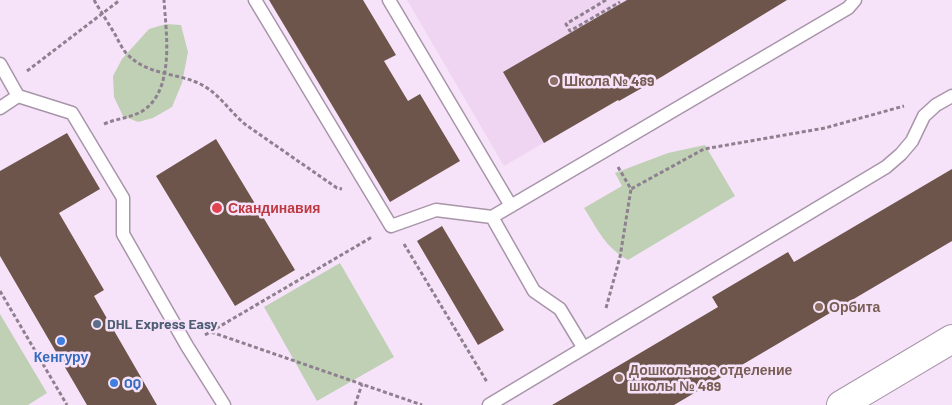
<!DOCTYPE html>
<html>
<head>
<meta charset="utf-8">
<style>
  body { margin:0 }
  canvas { display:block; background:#f7e3f9 }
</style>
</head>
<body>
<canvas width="952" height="405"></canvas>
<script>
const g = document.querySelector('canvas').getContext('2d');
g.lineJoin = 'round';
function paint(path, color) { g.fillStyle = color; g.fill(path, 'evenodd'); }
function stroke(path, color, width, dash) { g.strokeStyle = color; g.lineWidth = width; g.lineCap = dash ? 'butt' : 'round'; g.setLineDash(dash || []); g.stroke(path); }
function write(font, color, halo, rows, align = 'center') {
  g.font = font + ' Barlow,sans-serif'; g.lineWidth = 5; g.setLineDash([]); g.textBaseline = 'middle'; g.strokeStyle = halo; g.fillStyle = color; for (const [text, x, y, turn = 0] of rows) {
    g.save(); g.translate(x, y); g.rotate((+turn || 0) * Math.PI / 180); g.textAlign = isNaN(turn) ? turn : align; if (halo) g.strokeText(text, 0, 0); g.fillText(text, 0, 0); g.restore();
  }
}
const built = new Path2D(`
  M407,0H788L710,46H705L707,49L663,76L619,101L617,98L614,102L504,166Z`);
const green = new Path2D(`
  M166,24L181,25L188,52L182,83L172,107L153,118L138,122L123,116L114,97L113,76L122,59L149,29Z
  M705,145L735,196L628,260C605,247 598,230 584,208L622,186L615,173L668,153Z
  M340,263L394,357L317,401L264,307Z
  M0,314L47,393L28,405H0Z`);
const building = new Path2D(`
  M269,0H363L396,55L384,61L408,101L420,94L460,161L390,202Z
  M627,0H787L663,76L619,101L618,100L544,143L503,72Z
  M67,133L100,189L59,213L104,290L94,296L157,405H87L0,256V171Z
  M216,139L295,270L235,306L156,176Z
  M952,169V241L674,405H552L718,307L712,297L788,252L794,262Z
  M442,226L504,330L478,345L417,241Z`);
const path = new Path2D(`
  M94,0C101,12 109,24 116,36C119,42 122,48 126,53C148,77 180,72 204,86C221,96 231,113 246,125L337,188L342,189
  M606,0L566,24L570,31L620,2
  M27,71L120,0
  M104,124C118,118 132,118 144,110C175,88 166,32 164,0
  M618,167L631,189L704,149L825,128L904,106
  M404,244L487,382
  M0,291L67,405
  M606,308L620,257L631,189
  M211,332L422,405
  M205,335L372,237
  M355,405L362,384`);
const lane = new Path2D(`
  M255,0L391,226L436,210L492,217L848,8L855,0
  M389,0L511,206
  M0,64L18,96
  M0,108L18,96L72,113L123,198V234L187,346L224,405
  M492,217L534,291L560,309L583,347
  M489,405L886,167L901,154L912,141L924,116L936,105L952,96`);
const primary = new Path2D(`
  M841,405L952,339`);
const markers = [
  [554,81,5,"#8d6e63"],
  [217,208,6,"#e0444e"],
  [819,307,5,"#8d6e63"],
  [97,324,5,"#5c6f8a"],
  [61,341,5,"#3f7fe0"],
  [619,378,5,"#8d6e63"],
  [114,383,5,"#3f7fe0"]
];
const educationNames = [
  ["Школа № 489",564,81],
  ["Орбита",829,307],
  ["Дошкольное отделение",629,370],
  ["школы № 489",629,386]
];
const healthNames = [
  ["Скандинавия",228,208]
];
const serviceNames = [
  ["DHL Express Easy",107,324]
];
const shopNames = [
  ["Кенгуру",61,357],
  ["OQ",124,383,"left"]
];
paint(built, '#efd5f1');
paint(green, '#bfd0b5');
paint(building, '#6e554b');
stroke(lane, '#a895aa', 15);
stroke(primary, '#a895aa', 30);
stroke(path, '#8e808f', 3, [4, 2.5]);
stroke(lane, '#fff', 12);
stroke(primary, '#fff', 28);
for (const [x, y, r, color] of markers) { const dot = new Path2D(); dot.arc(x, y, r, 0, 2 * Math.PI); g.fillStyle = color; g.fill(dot); stroke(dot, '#f7e3f9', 2); }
write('bold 14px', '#785e54', '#f7e3f9', educationNames, 'left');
write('bold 14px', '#be3a42', '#f7e3f9', healthNames, 'left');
write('bold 14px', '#4e5e75', '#f7e3f9', serviceNames, 'left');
write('bold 14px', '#366cbe', '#f7e3f9', shopNames);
</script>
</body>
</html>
